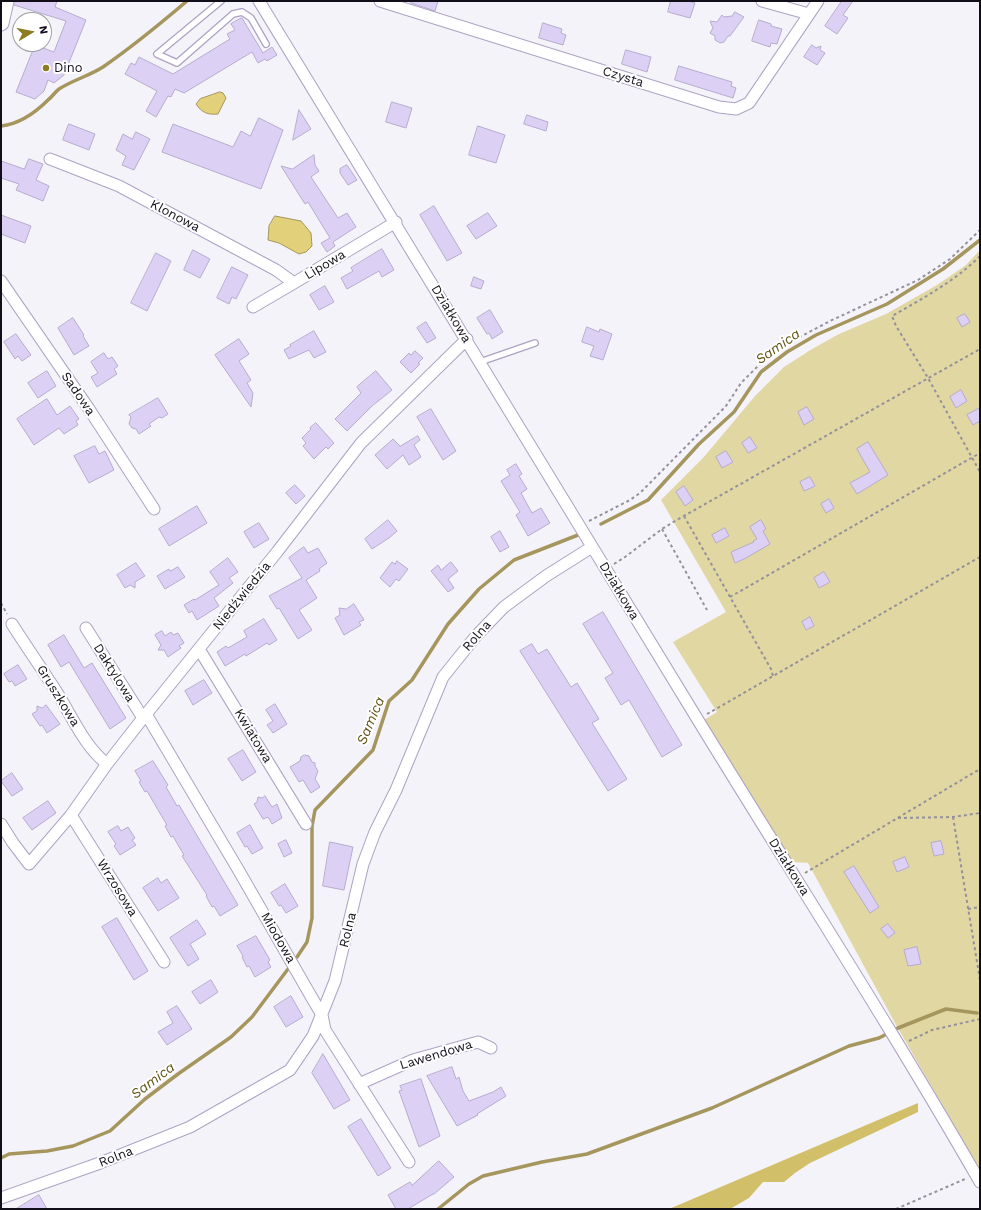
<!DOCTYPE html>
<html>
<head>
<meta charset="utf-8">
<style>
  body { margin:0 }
  #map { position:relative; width:981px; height:1210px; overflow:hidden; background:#f5f3fa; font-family:"Work Sans",sans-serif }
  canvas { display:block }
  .frame { position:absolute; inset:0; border:2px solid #120e19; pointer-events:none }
  .north { position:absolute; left:12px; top:12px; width:40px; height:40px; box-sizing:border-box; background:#fff; border:1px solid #a09fa3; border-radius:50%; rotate:80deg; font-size:11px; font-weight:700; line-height:16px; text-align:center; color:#120e19 }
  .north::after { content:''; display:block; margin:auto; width:14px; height:18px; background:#8c7b21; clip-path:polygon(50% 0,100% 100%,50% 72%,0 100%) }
</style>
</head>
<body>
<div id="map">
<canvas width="981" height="1210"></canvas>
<div class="frame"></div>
<div class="north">N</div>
</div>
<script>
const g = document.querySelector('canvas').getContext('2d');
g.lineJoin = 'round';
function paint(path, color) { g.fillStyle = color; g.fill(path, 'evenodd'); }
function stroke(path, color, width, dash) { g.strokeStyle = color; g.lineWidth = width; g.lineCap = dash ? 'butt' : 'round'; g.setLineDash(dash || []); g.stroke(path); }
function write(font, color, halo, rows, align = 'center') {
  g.font = font + ' "Work Sans",sans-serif'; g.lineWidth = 4; g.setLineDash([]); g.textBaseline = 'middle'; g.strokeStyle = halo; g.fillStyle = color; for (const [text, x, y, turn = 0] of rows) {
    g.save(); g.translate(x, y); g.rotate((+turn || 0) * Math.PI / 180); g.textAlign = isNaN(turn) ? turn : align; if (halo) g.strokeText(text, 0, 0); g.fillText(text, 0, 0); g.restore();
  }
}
const green = new Path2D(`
  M980,250V1170L896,1025L808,863L791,862L704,720L717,712L673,642L726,612L661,500L703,458L755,396L784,367L812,349L839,334L886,314L937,285L966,265Z`);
const forest = new Path2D(`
  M918,1103V1112L810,1163L795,1173L784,1182H763L749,1198L730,1209H669Z`);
const water = new Path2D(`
  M220,92L223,93L226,98L218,114C208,115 202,113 196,104L200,99Z
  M275,216L301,221L311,233L312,246L306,252L299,254L279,243L268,240L269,226Z`);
const stream = new Path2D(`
  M1,126C19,124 36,112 48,100C52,97 55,92 59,89C73,80 89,76 103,67C132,47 160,24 187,1
  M601,524L648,500L699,444L734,412L761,372L787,352L816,335L887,304L943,269L980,240
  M297,957L307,942L312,918V826L315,810L373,750L389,701L412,680L448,624L479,589L514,560L578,535
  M1,1158L9,1154L47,1151L73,1146L110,1131L145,1099L178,1074L231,1037L252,1017L288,969
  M438,1209L469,1184L483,1176L542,1162L587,1154L712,1108L849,1046L879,1038L898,1028L946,1009L977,1013`);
const building = new Path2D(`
  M15,1H57L55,7L86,20L64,75L54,83L48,80L44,91L35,99L16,92L35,45L54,52L66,21L14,5Z
  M411,1H438L435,11L411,3Z
  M671,1H688L695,3L690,18L668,12Z
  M842,1H853L843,15L848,18L837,34L825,26Z
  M735,12L744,17L730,36H728L724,42L720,43L715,40V36L710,33L713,28L710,21L717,22L722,15L724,17L732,16Z
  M242,18L263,53L272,47L277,55L267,61L265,59L258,63L252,52L184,93L175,89L171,97L168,96L156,117L146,111L157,91L125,74L131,63L135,65L139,57L173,74L230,39L227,34L235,30L231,24Z
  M759,20L771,24V26L782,29L777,44L771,43L770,47L752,41Z
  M543,23L562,29L561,33L566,35L563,45L539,38Z
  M812,45L816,48L821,46L820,50L825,53L817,65L804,57Z
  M626,50L651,57L647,72L622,64Z
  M679,66L732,82L731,86L736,88L733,98L675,80Z
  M392,102L412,108L406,128L386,122Z
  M299,110L311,129L293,140Z
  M527,115L548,122L546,131L524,124Z
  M259,118L283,130L261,189L162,152L173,124L233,147L241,131L250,136Z
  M69,124L95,134L89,150L63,140Z
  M478,126L505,135L496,163L469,155Z
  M136,132L150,139L134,170L122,165L126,156L116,150L123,134L132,139Z
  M314,155L315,165L319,171L311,177L338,218L347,213L356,227L333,242L335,246L327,252L321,243L330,238L308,202L305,204L281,166L292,169Z
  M29,159L43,164L36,180L49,186L43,201L16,190L19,184L1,178V161L24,169Z
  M347,165L357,180L348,185L340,173V169Z
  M434,206L462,253L447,261L420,215Z
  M488,213L497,226L476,239L467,226Z
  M1,215L31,226L25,243L1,234Z
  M382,249L394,270L382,277L379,271L347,289L341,278L353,271L351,268Z
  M193,250L210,259L200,278L184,270Z
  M156,253L171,261L147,311L131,303Z
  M232,267L248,275L236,299L232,297L229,304L217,298Z
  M474,277L484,281L481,289L471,286Z
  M325,286L334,302L319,310L310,295Z
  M490,310L503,332L492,339L489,333L487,334L477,318Z
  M965,314L970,322L962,327L957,318Z
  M73,318L84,335L83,336L89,346L74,355L58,328Z
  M426,322L436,338L427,343L417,328Z
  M587,327L599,332L600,329L612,334L603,360L590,356L594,346L582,342Z
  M314,331L326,352L314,358L309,350L289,359L284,350L291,346L290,345Z
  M16,334L31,355L22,361L18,356L15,359L4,342Z
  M239,339L249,354L239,361L251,380L247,383L253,393L251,407L215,355Z
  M415,351L423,358L418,363L420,364L411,373L400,362L409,353L411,355Z
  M104,353L108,359L112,357L118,366L114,369L117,374L97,387L91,377L98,373L91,362Z
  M47,371L56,386L38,398L28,383Z
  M376,371L392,390L372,406L347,431L335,419L361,393L357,387Z
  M961,390L967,401L956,408L950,397Z
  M158,398L168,414L162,418L159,417L149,424L151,426L139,434L136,429L132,428L129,424L131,417L129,415Z
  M47,399L57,415L70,406L79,419L76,421L78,425L64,434L59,428L34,445L17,419Z
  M807,407L814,419L804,425L798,412Z
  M980,408V421L973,425L967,415Z
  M431,409L456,451L443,460L417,417Z
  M316,423L334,443L328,449L326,447L314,459L303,446L306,443L302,438L311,429L310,428Z
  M418,436L420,440L414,445L421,457L409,465L403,455L387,469L375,455L393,439L400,446Z
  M750,437L757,448L748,453L742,443Z
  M868,442L888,475L857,494L850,483L870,472L857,449Z
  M95,446L99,454L105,451L114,470L89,483L74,456Z
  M726,451L733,462L722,468L716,457Z
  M516,464L522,474L519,476L527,489L521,493L532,513L541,508L550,523L528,536L516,515L520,512L501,481L510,475L507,470Z
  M810,477L815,486L804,491L800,482Z
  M295,485L305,496L296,504L286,493Z
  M684,486L693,500L685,506L676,492Z
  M829,499L834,508L826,513L821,504Z
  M197,506L207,523L169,546L159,529Z
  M388,520L397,531L389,538L372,549L365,539Z
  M761,520L766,529L763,531L770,544L746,558L735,563L731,552L754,542L753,541L757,539L750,527Z
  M259,523L269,539L254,548L244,532Z
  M725,528L729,536L716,543L712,535Z
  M500,531L509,547L500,552L491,537Z
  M304,547L308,553L318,548L327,563L319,569L320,571L306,580L317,598L299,610L312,630L298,639L279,608L277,609L269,596L302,578L289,558Z
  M228,558L238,572L229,578L233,583L214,598L219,606L197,620L192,611L189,613L184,605L194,599L195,600L219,585L210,572Z
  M397,561L408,569L399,581L396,579L390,587L380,578L392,562L395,564Z
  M451,562L458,571L448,579L454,588L448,592L431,571L438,565L441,570Z
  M136,563L145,576L135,582V588L130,585L125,588L117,575Z
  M178,567L185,577L165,589L157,576L169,569L170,571Z
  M824,572L830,582L819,588L814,578Z
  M354,604L364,620L359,622L361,625L344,635L335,618L340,615L339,608L346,609Z
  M603,612L682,745L662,757L629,700L621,705L605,678L613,673L583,624Z
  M810,617L814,626L806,630L802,622Z
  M264,619L277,640L269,645L267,643L246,656L245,654L225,666L217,652L226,646L228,648L247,637L244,631Z
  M162,631L165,636L171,632L173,635L178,633L184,643L179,646L181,648L168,657L164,650H158L161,645L155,635Z
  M64,635L84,668L92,663L126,718L110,729L69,662L61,667L48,645Z
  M532,644L538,654L547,649L571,687L577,683L599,719L592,723L627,779L608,791L520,651Z
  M18,665L27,679L15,686L12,681L9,682L4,674Z
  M204,680L212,693L193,705L185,691Z
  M275,704L287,724L273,733L267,725L273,721L266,710Z
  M46,705L60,724L47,733L42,725L40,726L32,714L37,711V706L42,708Z
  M243,750L256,772L242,781L228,759Z
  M305,755L309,756L312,762L315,763V766L318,771L315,779L320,787L311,793L303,780L299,782L290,767L300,761L301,757Z
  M153,761L168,785L166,787L177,806L179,805L238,905L220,916L214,906L212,907L206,896L207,895L182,856L184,855L178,845L173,836L171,837L165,826L167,825L161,815L147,791L145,792L139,782L141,781L135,771Z
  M12,773L23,789L12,796L1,781Z
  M265,796L272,807L277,804L282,818L272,824L268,817L263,819L254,804L257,802L258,797L262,798Z
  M48,801L56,813L32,830L23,818Z
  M250,825L263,848L252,854L247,846L245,847L237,833Z
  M118,826L121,831L128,827L135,838L132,840L136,845L120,855L114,846L116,844L108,832Z
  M286,840L292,853L284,857L278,844Z
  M941,841L944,854L934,856L931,843Z
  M330,842L353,847L344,890L323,886Z
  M905,857L909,867L897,872L893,862Z
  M854,866L879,907L870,913L844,872Z
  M158,878L161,883L167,879L179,898L158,911L143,888Z
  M285,884L298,906L286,913L281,905L279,906L271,893Z
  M117,918L148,971L134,980L102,927Z
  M197,920L206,934L190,944L199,959L188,966L170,938Z
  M888,924L895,933L888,938L881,929Z
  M256,936L270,960L268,962L271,967L255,977L249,966L247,967L242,957L243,956L237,946Z
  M917,947L921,964L908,966L904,950Z
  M211,980L218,992L200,1004L192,992Z
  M291,996L303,1017L286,1027L274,1007Z
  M177,1006L192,1029L167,1045L158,1032L173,1023L167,1012Z
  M323,1054L350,1100L334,1109L312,1073Z
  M452,1067L456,1079L459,1077L463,1091L469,1101L493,1092L501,1087L506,1096L477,1114L478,1115L457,1126L427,1076Z
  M421,1079L440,1136L419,1147L399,1091L402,1090L400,1086Z
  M361,1119L391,1168L378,1176L348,1127Z
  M439,1161L454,1177L434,1194H433L408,1209H396L388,1195L410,1182L412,1185Z
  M39,1195L47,1209H16Z`);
const path = new Path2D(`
  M980,256C954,282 923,298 892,316L896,326L928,378L980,472
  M684,516L771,669L773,676
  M589,521L630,500L640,493L726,406L741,383L759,365L798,338L830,321L918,280L950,259L980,230
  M662,529L707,610
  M614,564L625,557L662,529L675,521L980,349
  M730,597L980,453
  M1,603L7,614
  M707,714L980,557
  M953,817L980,980
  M898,818L953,817L980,813
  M805,873L980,769
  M968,909L980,907
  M909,1041L932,1030L980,1019
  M896,1209L965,1179`);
const lane = new Path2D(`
  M221,1L157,54L177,63L233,14L242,12L251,18L266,44
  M480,362L535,343`);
const street = new Path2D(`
  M259,1C408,241 553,484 701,725C794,877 891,1027 980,1182
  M380,1L719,107L736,109L749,103L818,1
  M762,1L809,14
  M50,159L119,186L276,270L294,283
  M1,281L89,409L154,509
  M253,307L294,283L396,222
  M12,624C26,646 42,669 56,691C72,716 84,746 107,764
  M86,628L143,718
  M199,649L306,824
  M146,714L239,871L312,998L322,1015L325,1030L409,1162
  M71,815L164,962
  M1,824L13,843L29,864L71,815L107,764L143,718L277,552L361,443L467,339
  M359,1084L413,1060L478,1042L491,1048
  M1,1198L100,1163L190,1127L290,1070L313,1036L335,981L363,864L375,832L396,790L443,677L476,636L504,607L546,576L592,547`);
const secondary = new Path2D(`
  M1,23L6,1`);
const markers = [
  [46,68,4,"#8c7b21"]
];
const poiNames = [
  ["Dino",54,68]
];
const streetNames = [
  ["Czysta",623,77,17],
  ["Klonowa",175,216,28],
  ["Lipowa",325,265,-31],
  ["Działkowa",451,314,59],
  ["Sadowa",78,394,56],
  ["Działkowa",619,591,59],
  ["Niedźwiedzia",242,596,-51],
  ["Rolna",477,636,-49],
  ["Daktylowa",114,673,58],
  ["Gruszkowa",58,696,58],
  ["Kwiatowa",253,736,59],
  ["Działkowa",789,867,58],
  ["Wrzosowa",117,888,58],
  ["Rolna",348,930,-76],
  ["Miodowa",278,938,60],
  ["Lawendowa",436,1055,-17],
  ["Rolna",116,1157,-21]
];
const waterNames = [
  ["Samica",778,347,-35],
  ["Samica",371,721,-67],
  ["Samica",153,1081,-37]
];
paint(green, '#e1d7a3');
paint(forest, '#d1bf69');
paint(water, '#e2d17a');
stroke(water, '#a4965d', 1);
stroke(stream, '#a4965d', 3.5);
paint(building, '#dcd1f4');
stroke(building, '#b6abcd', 1);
stroke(lane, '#ada2c3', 8);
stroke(street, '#ada2c3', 13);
stroke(secondary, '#ada2c3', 17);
stroke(path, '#949199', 2, [3, 3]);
stroke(lane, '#fff', 5.5);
stroke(street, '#fff', 11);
stroke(secondary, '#fff', 15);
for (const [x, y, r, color] of markers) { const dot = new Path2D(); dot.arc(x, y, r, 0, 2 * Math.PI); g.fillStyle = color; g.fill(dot); stroke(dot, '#fff', 1.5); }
write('13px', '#120e19', '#fff', poiNames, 'left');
write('13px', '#120e19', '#fff', streetNames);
write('italic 14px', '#5f5310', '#fff', waterNames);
</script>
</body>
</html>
